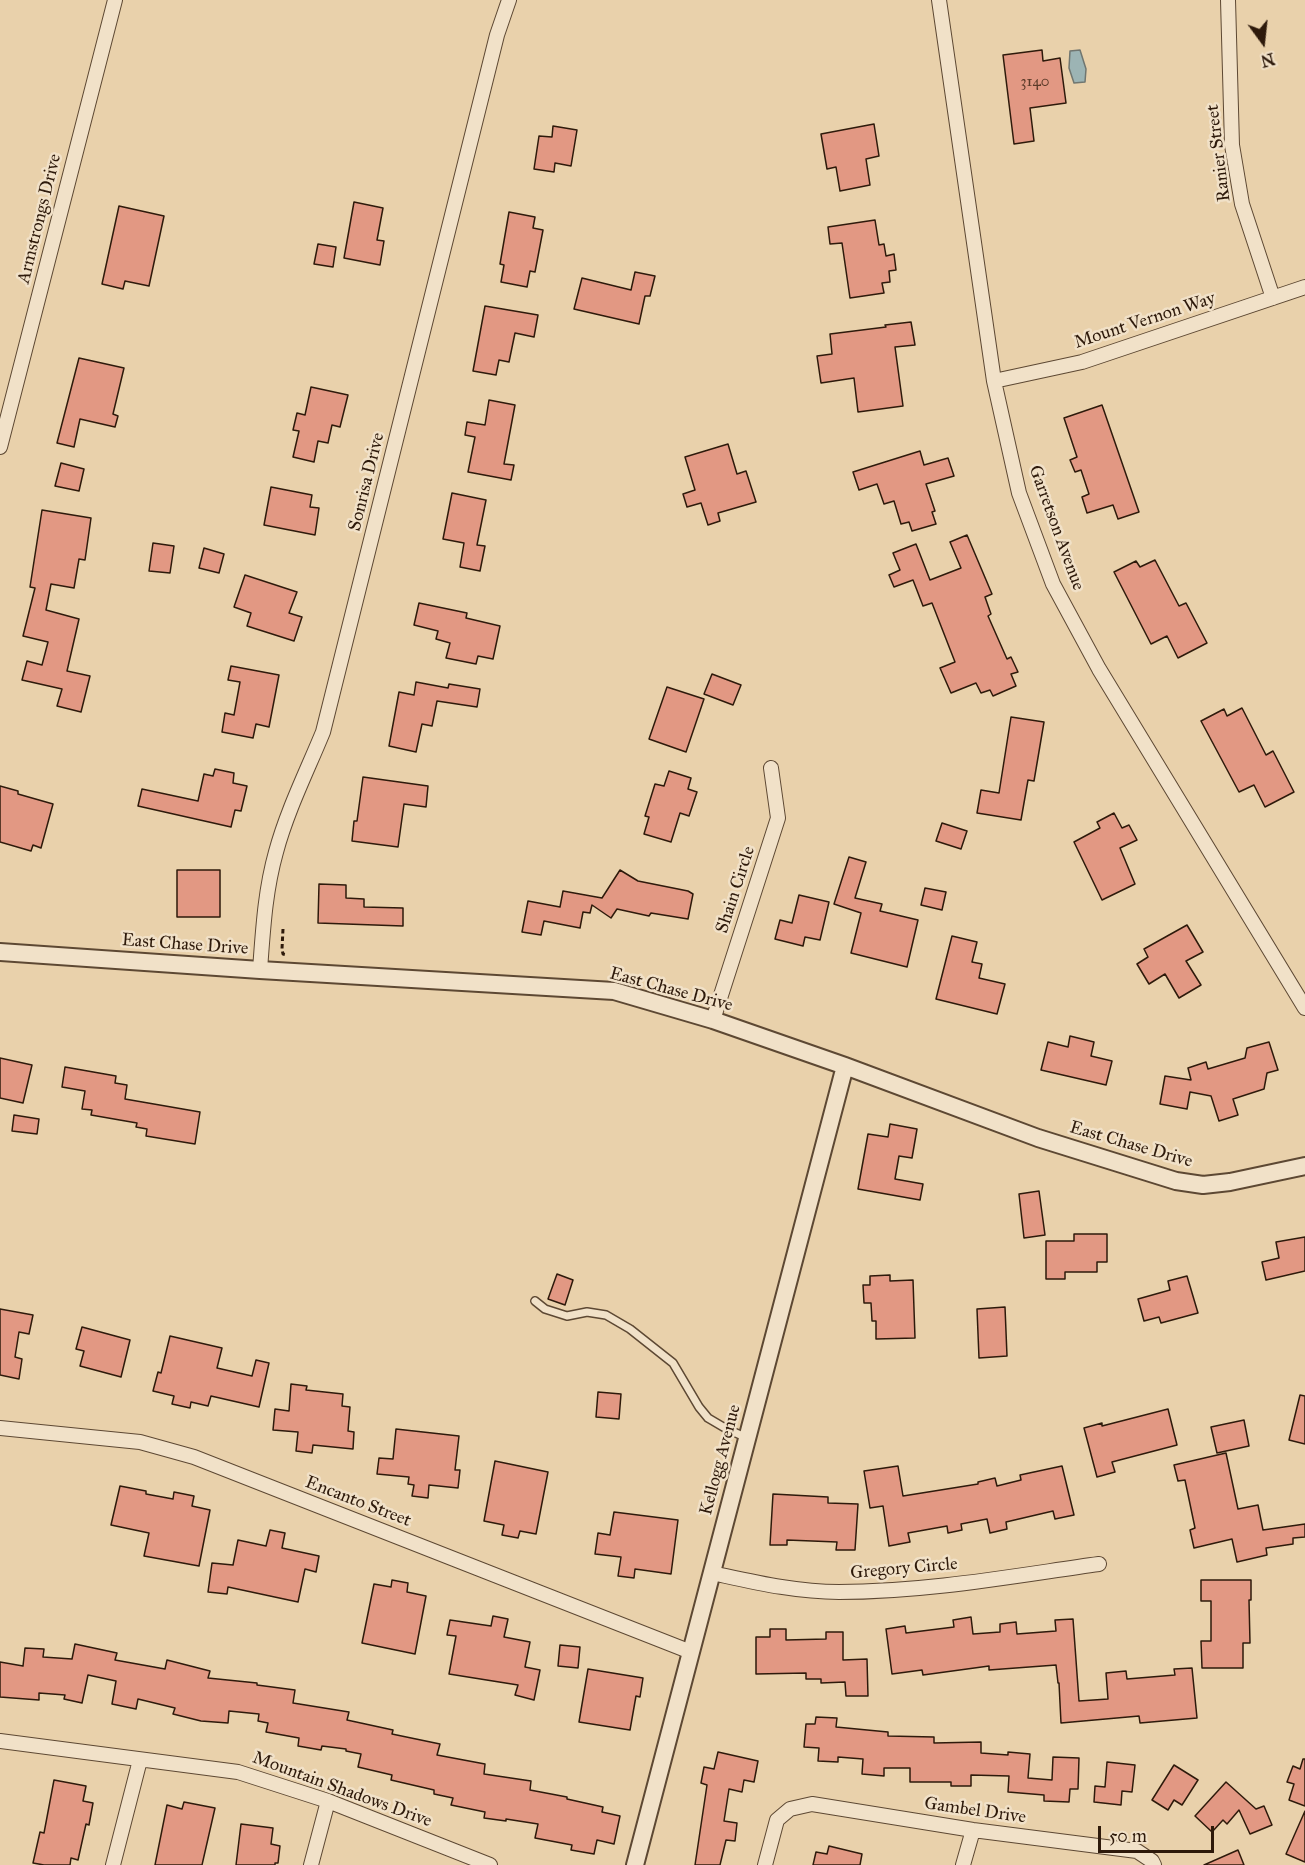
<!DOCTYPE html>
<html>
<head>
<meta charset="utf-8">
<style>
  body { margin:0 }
  #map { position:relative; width:1305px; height:1865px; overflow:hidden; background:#e9d1ab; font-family:"IM FELL Great Primer",serif }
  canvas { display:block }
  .north { position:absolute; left:1233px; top:12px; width:60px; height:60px; -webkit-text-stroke:4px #f1e1c8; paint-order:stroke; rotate:165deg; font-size:16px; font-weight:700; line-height:24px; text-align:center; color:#2e1a0b }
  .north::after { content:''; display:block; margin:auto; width:21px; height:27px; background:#2e1a0b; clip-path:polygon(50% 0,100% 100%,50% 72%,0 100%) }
  .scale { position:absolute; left:1098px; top:1826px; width:116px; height:27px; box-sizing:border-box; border:3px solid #2e1a0b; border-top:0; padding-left:8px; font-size:18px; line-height:21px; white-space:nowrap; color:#2e1a0b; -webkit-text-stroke:4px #f1e1c8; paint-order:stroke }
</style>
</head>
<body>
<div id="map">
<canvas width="1305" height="1865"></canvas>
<div class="north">N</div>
<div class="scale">50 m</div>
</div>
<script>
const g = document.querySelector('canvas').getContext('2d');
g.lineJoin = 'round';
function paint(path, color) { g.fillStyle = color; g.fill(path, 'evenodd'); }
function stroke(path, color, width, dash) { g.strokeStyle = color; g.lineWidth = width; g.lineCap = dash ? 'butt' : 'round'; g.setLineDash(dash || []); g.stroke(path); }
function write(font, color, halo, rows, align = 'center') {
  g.font = font + ' "IM FELL Great Primer",serif'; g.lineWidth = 5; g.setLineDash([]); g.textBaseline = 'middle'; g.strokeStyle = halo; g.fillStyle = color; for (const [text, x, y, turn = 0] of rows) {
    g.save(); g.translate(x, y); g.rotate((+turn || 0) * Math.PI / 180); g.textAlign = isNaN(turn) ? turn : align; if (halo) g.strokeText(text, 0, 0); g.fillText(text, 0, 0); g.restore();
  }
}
const water = new Path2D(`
  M1080,50L1086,69L1085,82L1074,83L1069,68L1070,51Z`);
const building = new Path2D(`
  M1042,50L1043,61L1060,58L1066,103L1030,108L1034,141L1014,144L1003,55Z
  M874,124L879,156L866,159L870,185L840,191L836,167L827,169L821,134Z
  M553,126L577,130L571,166L555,163L554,172L534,169L539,136L552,137Z
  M354,202L383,208L377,240L384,241L380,265L344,258Z
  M119,206L164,216L149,286L125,281L123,289L102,284Z
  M509,212L535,217L533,228L543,230L535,272L530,271L527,287L501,282L504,265L500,264Z
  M875,220L879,245L884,244L886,256L894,254L896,270L889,271L890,282L882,283L884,293L850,298L842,243L830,244L828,227Z
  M318,244L336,247L333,267L314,264Z
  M635,272L655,276L650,296H645L639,324L574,309L582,278L631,290Z
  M485,306L538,315L534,337L515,333L509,362L499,360L496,375L473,371Z
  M911,322L915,345L895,347L903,406L858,412L854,378L821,383L817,356L832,354L830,334L886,327L885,325Z
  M79,358L124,368L113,414L118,416L115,427L80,419L74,447L57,443Z
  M311,387L348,395L340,427L332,425L328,443L318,441L314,462L293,457L299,431L293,430L297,413L305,415Z
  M489,400L515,405L504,464L514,465L511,480L468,472L475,437L465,435L467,422L485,425Z
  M1102,405L1139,512L1118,519L1113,505L1087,513L1082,497L1089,494L1081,470L1075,472L1070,460L1077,457L1064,418Z
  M728,444L737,474L746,471L756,502L718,513L720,521L708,525L701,503L687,507L683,494L695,490L685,457Z
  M920,451L924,465L948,458L954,476L926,484L935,511L932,512L936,524L912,531L909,522L901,524L894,501L884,504L877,484L859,490L853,472Z
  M61,463L84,469L79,491L55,486Z
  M271,487L312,495L310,507L319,508L315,535L264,525Z
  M452,493L486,500L477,545L485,546L480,571L460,567L464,543L443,539Z
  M42,510L91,518L85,560L79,559L74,588L51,584L46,610L79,619L67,671L90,676L81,712L57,706L62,689L22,680L27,661L42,665L48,642L23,636L35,588L30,587Z
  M967,535L992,594L985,597L991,614L988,616L1007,659L1011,657L1018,672L1011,674L1016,686L993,696L990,690L981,693L976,683L951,693L940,668L955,662L932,603L923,606L913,580L894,587L889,575L900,570L893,553L916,544L930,580L961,568L950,542Z
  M153,543L174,546L170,573L149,571Z
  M204,548L224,554L219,573L199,568Z
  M1155,560L1179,606L1186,603L1207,643L1178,658L1167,636L1151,644L1114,572L1136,561L1140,567Z
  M245,575L297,592L289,613L302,617L294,641L247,626L251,613L234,607Z
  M419,603L467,613L466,618L500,626L493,659L478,656L476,664L446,658L450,643L436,639L438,631L414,625Z
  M231,666L279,675L269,727L256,724L253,738L222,732L225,713L234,715L240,682L228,680Z
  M712,674L741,685L733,705L704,694Z
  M416,682L448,688L449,684L480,689L477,707L437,701L432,726L422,724L416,752L389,746L399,692L414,695Z
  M667,687L704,699L686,752L649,739Z
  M1242,708L1266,755L1273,751L1294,792L1265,807L1254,785L1239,792L1201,721L1224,709L1227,716Z
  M1011,717L1044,722L1034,781L1028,780L1021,820L977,813L981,790L999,793Z
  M215,769L234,773L233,783L247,786L241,811L235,810L231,827L138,806L142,789L198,801L204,774L213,776Z
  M669,771L691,778L688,789L697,792L689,816L680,813L671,842L644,834L649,817L645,816L655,784L664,786Z
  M363,777L428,786L426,807L404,804L398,847L352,841L354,821H357Z
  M0,786L18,791V794L53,804L41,848L33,845L31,851L0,842Z
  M1114,813L1122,828L1129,825L1137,840L1120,848L1135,884L1102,900L1074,842L1100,828L1097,822Z
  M942,823L967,831L961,849L936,841Z
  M849,857L866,862L855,898L882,904L880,911L918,920L907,967L851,953L861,913L834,904Z
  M177,870H220V917H177Z
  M620,870L638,881L688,891L693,894L688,919L651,913L649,916L617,909L611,918L592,905L590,913L583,912L580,928L544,921L541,935L522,932L528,901L560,907L563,891L602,898Z
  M319,884L346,885V898L364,899V907L403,908V926L318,923Z
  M925,888L946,892L942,910L921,905Z
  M799,895L829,902L820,940L805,937L803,946L775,939L780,920L792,923Z
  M1187,925L1203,952L1186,961L1201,985L1179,998L1165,974L1149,984L1137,964L1148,957L1144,949Z
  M952,936L977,942L972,962L982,964L979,978L1005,984L997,1014L936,999Z
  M1070,1036L1094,1042L1091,1056L1112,1061L1106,1085L1041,1070L1048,1042L1068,1047Z
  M1269,1042L1278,1070L1267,1073L1264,1089L1233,1099L1238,1115L1219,1121L1211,1096L1190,1092L1187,1109L1160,1104L1165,1076L1191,1080L1188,1068L1206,1062L1208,1069L1245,1058L1247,1048Z
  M0,1058L32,1065L23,1103L0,1098Z
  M65,1067L116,1076L115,1083L127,1085L125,1099L200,1112L195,1144L146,1136L147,1129L136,1127L137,1123L91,1115L92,1110L82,1109L85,1091L62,1087Z
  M14,1115L39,1119L37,1134L12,1131Z
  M890,1124L917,1129L912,1158L899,1156L895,1179L923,1184L920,1200L858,1189L868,1134L888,1137Z
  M1039,1191L1045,1235L1024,1238L1019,1194Z
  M1074,1234H1107V1262H1097V1272H1065V1279H1046V1241H1074Z
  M1305,1237V1271L1266,1280L1262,1262L1279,1258L1276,1242Z
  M557,1274L573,1280L565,1305L548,1299Z
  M890,1275V1281L913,1280L915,1338L876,1339V1321H872L871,1303H864L863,1285H870V1276Z
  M1187,1276L1198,1313L1161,1323L1159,1317L1144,1321L1138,1299L1170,1290L1168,1281Z
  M1005,1307L1007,1356L979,1358L977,1309Z
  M0,1309L33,1315L29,1334L19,1332L15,1357L22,1359L19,1379L0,1375Z
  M82,1327L130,1340L121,1377L80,1366L84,1351L76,1349Z
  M170,1336L222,1348L217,1368L252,1376L256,1360L269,1363L259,1407L211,1396L208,1406L191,1402L190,1408L172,1404L174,1396L153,1391L158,1372L161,1373Z
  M291,1384L307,1386L306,1390L343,1394L342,1406L350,1407L348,1431L354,1432L353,1449L313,1445L312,1453L296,1451L298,1432L273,1430L275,1409L289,1411Z
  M598,1392L621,1394L619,1419L596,1417Z
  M1300,1395L1305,1396V1444L1289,1440Z
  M1168,1409L1177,1445L1112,1462L1115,1472L1097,1477L1084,1428L1102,1423V1426Z
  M1244,1420L1249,1446L1217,1453L1211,1427Z
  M396,1429L459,1436L455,1470H460L458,1488L429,1485L428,1498L412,1496L414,1485L408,1484L409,1477L377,1474L379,1458L393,1459Z
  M1226,1453L1238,1509L1258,1505L1263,1530L1305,1524V1537L1293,1538V1544L1266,1548L1267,1555L1237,1562L1232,1539L1194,1548L1190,1530L1195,1528L1185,1480L1178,1481L1174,1465Z
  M495,1461L548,1472L536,1534L520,1531L518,1538L502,1535L504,1525L484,1521Z
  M898,1466L903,1496L978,1484V1482L995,1478L997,1486L1021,1480L1020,1475L1062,1466L1074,1515L1055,1519L1053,1511L1006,1522L1007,1529L990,1533L987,1519L961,1524L962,1530L948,1533L947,1526L908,1533L910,1542L889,1546L883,1506L870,1508L864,1471Z
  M120,1486L146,1491V1494L173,1499L174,1492L194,1496L192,1506L210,1510L199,1566L144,1556L149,1533L111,1525Z
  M773,1494L828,1497V1503L858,1504L855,1550H836L837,1542L787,1540V1545H770Z
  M614,1512L678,1520L671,1574L635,1569L634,1578L618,1576L621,1557L595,1554L598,1533L610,1535Z
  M270,1530L285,1533L282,1548L319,1556L316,1572L305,1569L298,1602L228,1587L227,1594L208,1592L212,1563L233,1565L238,1540L266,1546Z
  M392,1580L408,1583L407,1592L426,1596L415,1654L362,1643L374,1584L391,1587Z
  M1201,1580H1251V1600H1249L1250,1643H1243V1668H1202L1201,1641H1211V1601H1201Z
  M493,1616L508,1619L504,1637L530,1642L525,1667L540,1670L534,1700L515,1695L518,1685L449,1674L456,1636L447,1635L450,1620L491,1626Z
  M971,1617L973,1634L1000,1632V1624L1016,1622L1017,1634L1056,1631L1055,1620L1073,1619L1079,1701L1108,1699L1106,1673L1126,1671L1127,1679L1175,1675L1174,1669L1192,1668L1197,1718L1140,1723L1139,1716L1061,1723L1059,1683H1058L1056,1665L989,1670V1666L923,1675L922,1670L892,1674L886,1629L905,1626L906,1633L954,1627L953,1620Z
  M770,1629H786V1640L826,1639V1632H843V1660L867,1659L868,1696H846L845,1682L821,1683V1679H806V1673L756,1674V1637H770Z
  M75,1644L117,1653L115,1660L165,1669L167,1660L210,1671L208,1678L257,1683V1685L295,1690L293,1703L349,1712L347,1720L393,1730L392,1734L440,1744L437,1755L485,1764L484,1774L531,1781L530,1790L567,1797V1799L603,1807L602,1812L620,1816L614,1844L597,1840L594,1854L571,1850L572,1845L535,1838L538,1824L506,1819V1821L484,1818L485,1812L451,1805L453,1798L434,1794V1790L391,1780L392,1775L358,1767L361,1754L346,1751V1749L322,1746L321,1750L298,1746L299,1738L266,1732L268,1723L258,1721L259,1714L229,1711L228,1723L201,1721L173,1714L175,1708L138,1699L136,1709L112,1704L116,1681L88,1675L82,1703L64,1699L65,1695L39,1693V1700L0,1697V1662L23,1666L25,1648L44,1649L43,1657L72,1659Z
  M560,1645L580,1647L578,1668L558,1666Z
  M588,1669L643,1678L640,1697L636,1696L630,1730L579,1722Z
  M816,1717L837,1718L836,1727L888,1732V1736L934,1737V1743L981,1742V1753L1008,1755V1752L1030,1754L1028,1778L1052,1780L1053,1757L1079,1758L1078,1789H1070L1069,1802L1044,1801V1795L1008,1792L1009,1776L971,1775V1786H951V1782H910V1768H884V1776L862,1774L863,1759L838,1757V1762L818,1761L819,1748L804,1747L806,1724H815Z
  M718,1752L758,1761L754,1782L744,1780L742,1792L729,1789L724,1821L737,1823L735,1841L726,1840L720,1865H695L707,1785L701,1783L704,1767L714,1769Z
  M1303,1759H1305V1806L1289,1800L1294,1784L1287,1782L1293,1766L1300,1769Z
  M1107,1762L1135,1765L1132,1792L1122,1791L1121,1805L1094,1802L1095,1786L1105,1787Z
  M1174,1765L1198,1780L1182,1805L1174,1800L1168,1810L1152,1800Z
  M54,1780L86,1786L83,1801L93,1803L89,1825L86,1824L78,1860L71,1858L70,1865H44L33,1863L40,1832L44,1833Z
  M1226,1782L1256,1809L1264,1806L1272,1825L1250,1834L1239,1810L1227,1824L1223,1820L1212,1832L1195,1816Z
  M184,1802L215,1808L202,1865H155L167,1805L182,1809Z
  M1305,1811V1862L1286,1854Z
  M241,1824L273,1828L271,1844L280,1846L278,1863H275V1865H236Z
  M829,1846L862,1854L860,1865H813L816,1852L827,1854Z
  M1238,1850L1244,1865H1204Z`);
const path = new Path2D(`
  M283,929L282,949L283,954L287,955`);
const service = new Path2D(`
  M535,1301L545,1309L567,1316L587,1312L606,1315L630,1329L673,1363L699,1407L708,1418L725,1428L747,1438`);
const minor = new Path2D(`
  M939,0L994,381L1019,493L1053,584L1099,669L1305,1008
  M1228,0L1232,145L1242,204L1273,298
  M994,381L1082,362L1305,287
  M0,447L115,0
  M260,970C263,930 265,891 276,852C287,811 307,771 323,732L497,35L509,0
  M713,1020L778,818L771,768
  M0,1428L140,1442L194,1457L691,1652
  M712,1573C754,1582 795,1592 839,1592C926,1592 1013,1576 1099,1564
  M0,1741L238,1772L328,1801L490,1865
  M113,1865L140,1760
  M311,1865L328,1801
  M765,1865L777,1820L790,1809L812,1804L973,1830L1137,1851L1152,1861L1154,1865
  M963,1865L973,1830`);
const tertiary = new Path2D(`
  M0,952L260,970L614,991L713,1020L845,1066L1038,1138L1176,1181L1203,1185L1230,1182L1305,1166
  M635,1865L845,1066`);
const numberNames = [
  ["3140",1035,82]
];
const streetNames = [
  ["Ranier Street",1219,153,-97],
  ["Armstrongs Drive",40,219,-76],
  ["Mount Vernon Way",1145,321,-18],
  ["Sonrisa Drive",367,482,-76],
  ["Garretson Avenue",1056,528,70],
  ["Shain Circle",736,890,-72],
  ["East Chase Drive",185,945,4],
  ["East Chase Drive",671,990,15],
  ["East Chase Drive",1131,1145,16],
  ["Kellogg Avenue",721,1460,-75],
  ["Encanto Street",358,1502,21],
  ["Gregory Circle",904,1569,-5],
  ["Mountain Shadows Drive",342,1790,20],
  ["Gambel Drive",975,1811,8]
];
paint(water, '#9cb4b4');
stroke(water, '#707670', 1.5);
paint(building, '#e29883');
stroke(building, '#2e1a0b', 1.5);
stroke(service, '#5d4833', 10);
stroke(minor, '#5d4833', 16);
stroke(tertiary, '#5d4833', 20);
stroke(path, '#2e1a0b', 3, [4.5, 3]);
stroke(service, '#f1e1c8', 7);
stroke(minor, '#f1e1c8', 14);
stroke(tertiary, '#f1e1c8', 16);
write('15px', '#5b3a29', null, numberNames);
write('18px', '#2e1a0b', '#f1e1c8', streetNames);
</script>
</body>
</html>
